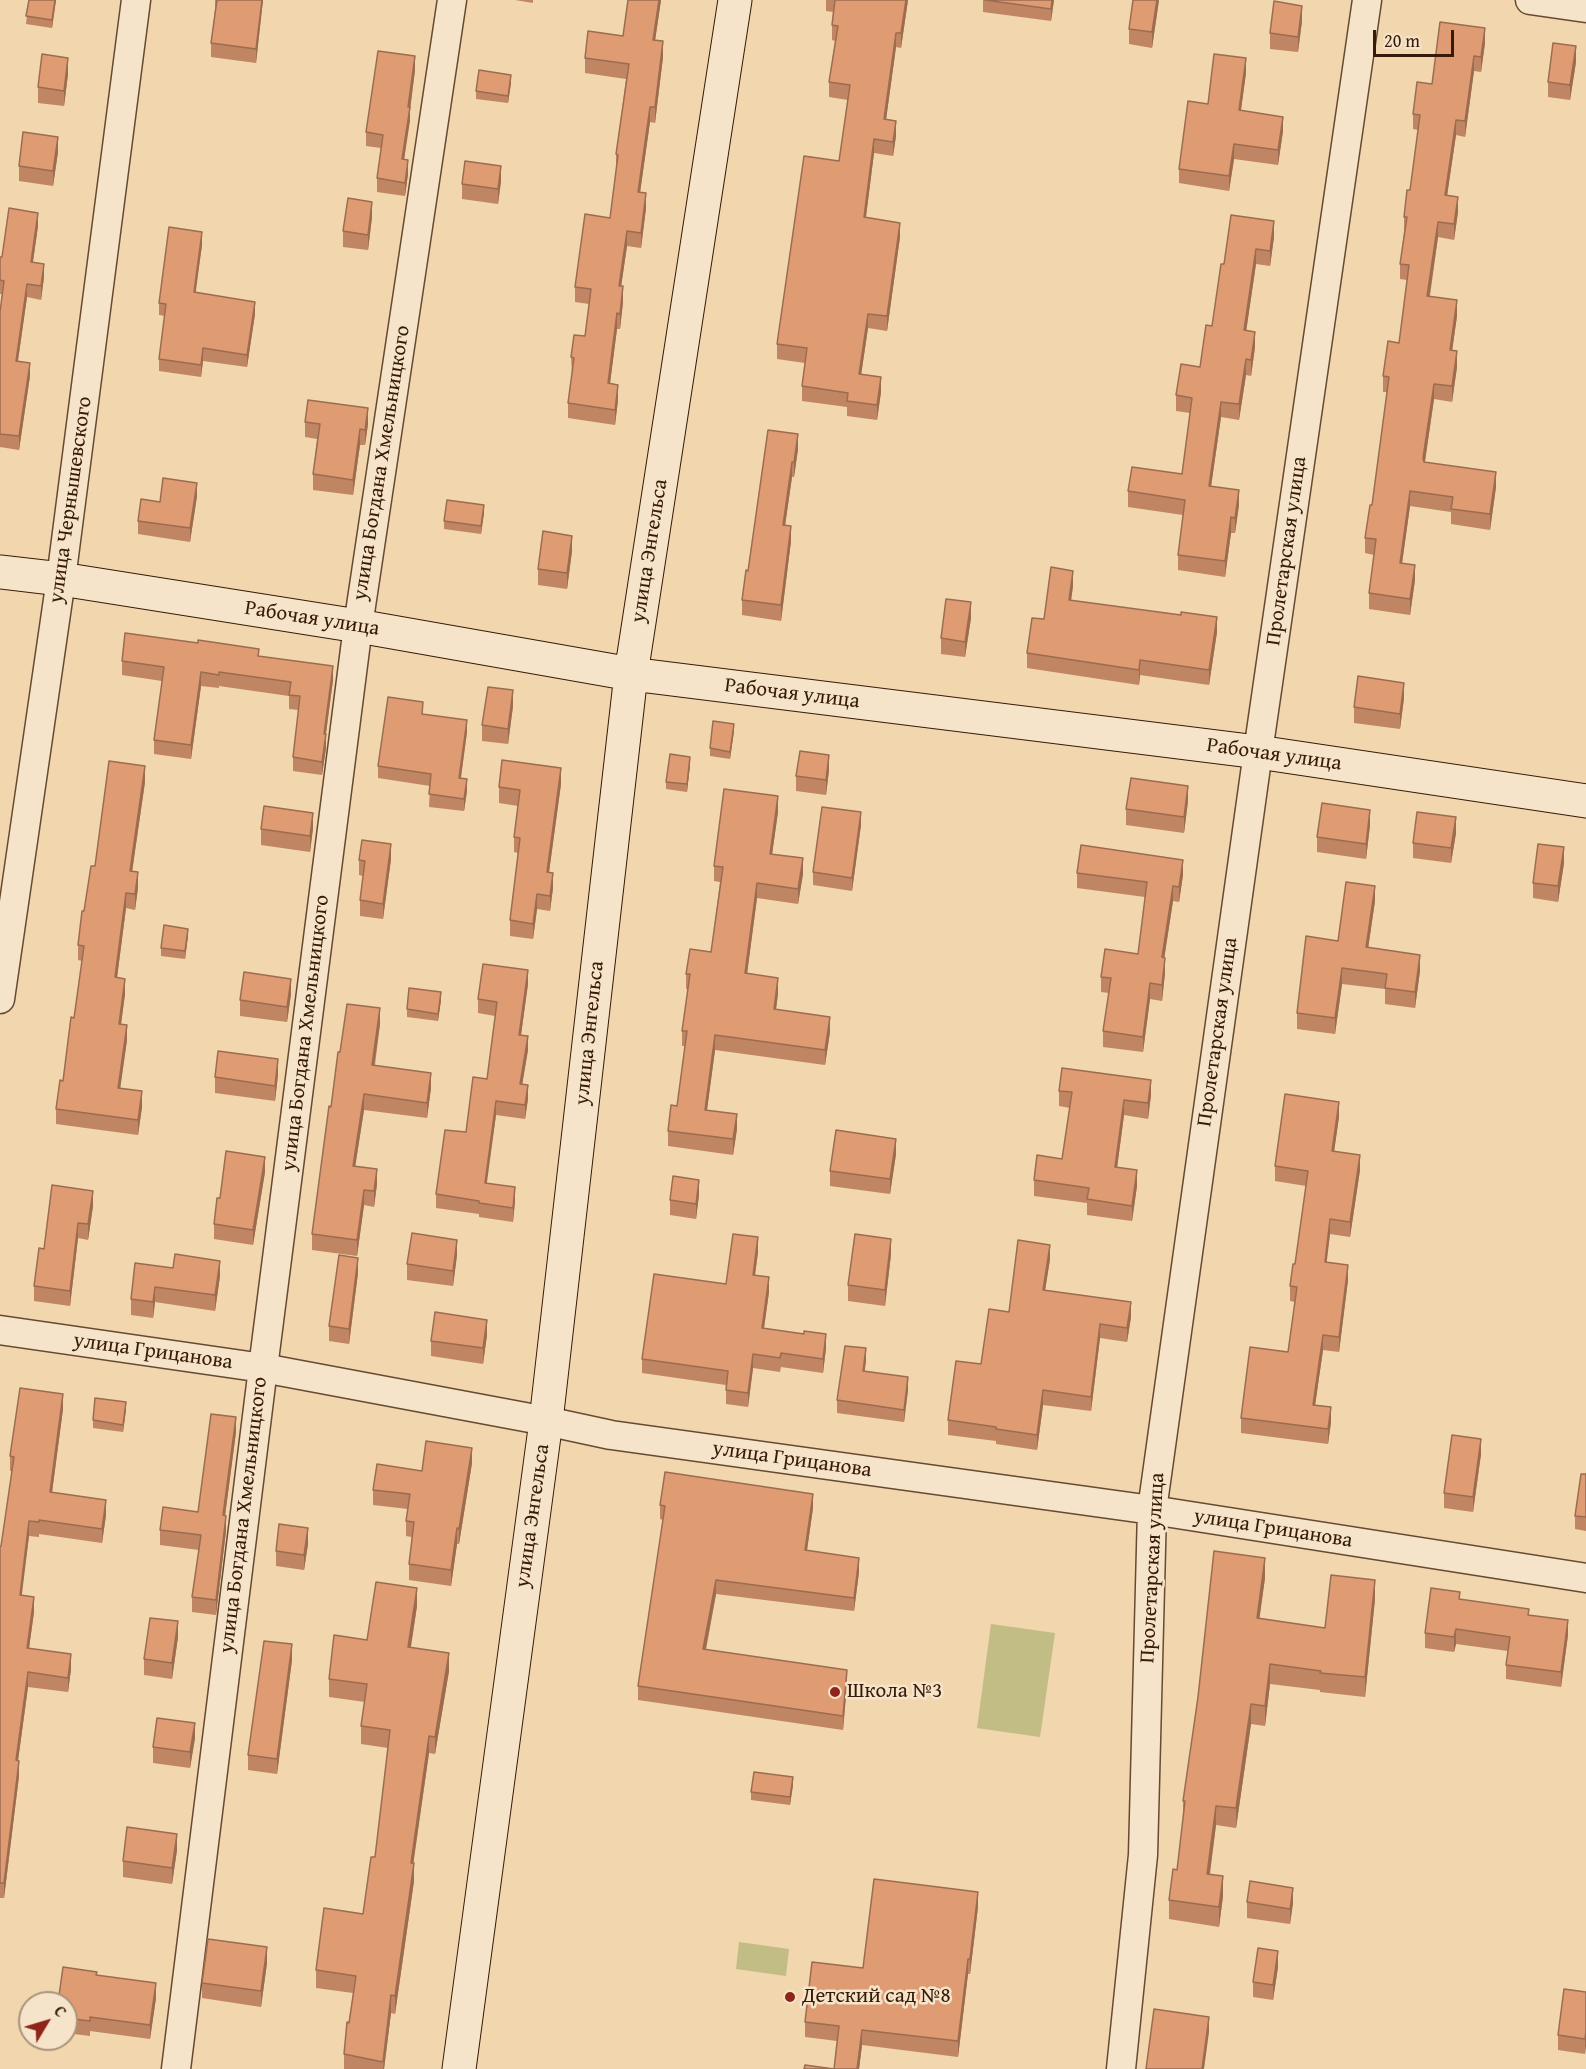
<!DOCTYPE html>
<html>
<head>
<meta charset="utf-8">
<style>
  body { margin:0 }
  #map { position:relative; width:1586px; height:2069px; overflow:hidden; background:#f1d6ae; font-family:"Gentium Book Plus",serif }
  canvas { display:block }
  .north { position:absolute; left:18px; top:1991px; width:60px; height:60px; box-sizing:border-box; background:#f6e4ca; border:2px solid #aa947c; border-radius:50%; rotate:52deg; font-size:16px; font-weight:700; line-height:24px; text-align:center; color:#371b08 }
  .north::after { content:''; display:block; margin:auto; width:21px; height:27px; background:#8f2418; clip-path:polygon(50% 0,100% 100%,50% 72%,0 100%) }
  .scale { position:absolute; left:1373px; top:30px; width:81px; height:27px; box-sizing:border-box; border:3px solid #371b08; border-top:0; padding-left:8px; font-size:18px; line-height:21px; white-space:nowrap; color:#371b08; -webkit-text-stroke:4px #f6e4ca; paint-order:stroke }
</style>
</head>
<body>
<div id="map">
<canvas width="1586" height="2069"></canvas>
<div class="north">С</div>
<div class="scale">20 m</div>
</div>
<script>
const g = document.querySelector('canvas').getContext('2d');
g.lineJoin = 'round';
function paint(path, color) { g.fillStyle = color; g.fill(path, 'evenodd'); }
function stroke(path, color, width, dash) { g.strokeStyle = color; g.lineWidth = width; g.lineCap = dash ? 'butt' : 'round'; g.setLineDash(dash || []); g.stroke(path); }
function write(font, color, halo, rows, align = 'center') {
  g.font = font + ' "Gentium Book Plus",serif'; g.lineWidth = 5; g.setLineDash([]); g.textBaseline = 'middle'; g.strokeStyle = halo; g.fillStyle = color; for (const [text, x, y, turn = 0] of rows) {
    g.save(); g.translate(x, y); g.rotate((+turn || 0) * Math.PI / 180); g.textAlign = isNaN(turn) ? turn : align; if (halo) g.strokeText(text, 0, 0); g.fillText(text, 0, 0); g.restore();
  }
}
const green = new Path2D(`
  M991,1624L1055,1633L1040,1737L977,1728Z
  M739,1942L789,1949L786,1976L736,1969Z`);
const street = new Path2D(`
  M1530,0L1586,8
  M0,999L61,579L136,0
  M0,1330L263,1368L546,1421L611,1435L1152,1510L1586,1578
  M176,2069L263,1368L358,626L452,0
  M1121,2069L1143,1855L1152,1510L1258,752L1367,0`);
const secondary = new Path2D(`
  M0,572L61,579L358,626L631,674L1258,752L1586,801
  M459,2069L546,1421L631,674L735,0`);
const wall = new Path2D(`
  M29,0H56L52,28L26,24Z
  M215,0H263L256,63L211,57V43L215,9Z
  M515,0H533V3Z
  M628,0H661L655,40L663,57L655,123L650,122L640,192L646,208L641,248L627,246L621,286L623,302L620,329H617L610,383L618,400L615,425L568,418V403L572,373L571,357L585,336L589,304L575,302V287L610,218L616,170V154L626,79L585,73V58L623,36Z
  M826,0H908L901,48L896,47L886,120L896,136L893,156L874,153L866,217L900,237L887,331L868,328L861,375L881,392L877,420L847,416V407L802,401V386L805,363L777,359V344L839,161L848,100L829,97V82L835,41L832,40V25L833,12L826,11Z
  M983,0H1054L1051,21L983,12Z
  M1159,0L1152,48L1129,44V29Z
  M1302,21L1298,52L1270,49V33Z
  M1485,43L1481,72L1474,71L1465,137L1456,135L1447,195L1458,212L1454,240L1438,237L1430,296L1457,316L1452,350L1457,367L1452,402L1434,399L1425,462L1496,487L1490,530L1451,524V512L1410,506L1402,563L1415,580L1410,615L1369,609V593L1374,555L1365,553V538L1372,505L1387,392H1383V376L1399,343L1407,280L1400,279V264L1404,232V217L1410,190L1418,130L1413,129V114L1432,84Z
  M1576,62L1570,100L1548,97V82Z
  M415,70L404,160L408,174L405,196L377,192V178L381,148L366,146V132Z
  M1246,73L1241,110L1283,131L1278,165L1234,159L1229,191L1179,183V169L1208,104Z
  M68,74L64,106L38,103V87Z
  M511,83L508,103L476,99V91Z
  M58,152L53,186L19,181V166Z
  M501,181L498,204L462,199V184Z
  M372,217L368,250L343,247V231Z
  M38,226L33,262L44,277L41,300L27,297L18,361L30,376L19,450L0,447V312L2,294H0V257H2Z
  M1274,237L1270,266L1256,264L1246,331L1255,347L1251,376L1246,375L1239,420L1221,417L1211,486L1239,505L1235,533H1231L1225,577L1178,570V555L1183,515L1128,507V491L1182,474L1190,413L1176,411V395L1200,367L1212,326L1224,264Z
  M202,245L195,292L255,314L247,367L203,361L201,377L159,371V359L165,316L159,315V303Z
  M305,422L368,424L365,445H360L353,495L313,490V474L317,439L305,437Z
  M768,430L798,449L794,477H792L785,525L791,541L781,621L742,615V600L748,571Z
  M197,496L190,542L138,534V521L160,502Z
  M484,513L481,534L444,529V521Z
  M572,551L567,589L538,585V569Z
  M1073,586L1071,600L1217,632L1209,685L1140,675L1139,685L1027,668V653L1044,619Z
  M971,618L965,657L941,654V638Z
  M259,656L333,680L326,734V748L322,775L293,771V757L299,710L289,709V696L219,686V688L201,686L191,759L154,754V740L162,681L122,675V661Z
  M1404,698L1400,729L1354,723V707Z
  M513,706L508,744L482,741V725Z
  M423,714L467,732L461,778L467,791L464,811L429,807L430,786L378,778V766Z
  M734,731L730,759L710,756V748Z
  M690,765L687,792L666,789V782Z
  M829,770L826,795L796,791V776Z
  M145,782L132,871L138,888L135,910L126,908L117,978L125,994L121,1024L127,1040L120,1088L142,1107L138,1135L56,1124V1109L63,1081L74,1018L82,961L78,960V945L95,866Z
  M561,784L549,872L553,888L550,911L537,909L533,939L510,936V920L518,853L514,852V837L518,806L499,803V787Z
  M1188,801L1184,833L1126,825V809Z
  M778,812L772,854L803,874L798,904L757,898L747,974L778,994L776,1009L830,1032L825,1065L715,1050L707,1110L737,1129L733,1155L668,1146V1131L677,1106L685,1046H682V1031L688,989H686V974L711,952L720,882L714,881V866Z
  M861,825L852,891L813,885V872Z
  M1370,825L1366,859L1317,852V837Z
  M313,828L310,852L261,845V829Z
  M1456,833L1451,863L1413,858V843Z
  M391,859L383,919L360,916V900L363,876L359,875V860Z
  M1564,863L1558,902L1533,898V883Z
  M1077,873L1183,875L1179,902L1173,901L1164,958L1165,973L1162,1001L1150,999L1143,1052L1103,1047V1031L1109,993L1101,992V977L1138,954L1145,897L1077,888Z
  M1375,901L1368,948L1420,971L1415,1008L1385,1004V989L1342,984L1335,1034L1297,1029V1013L1338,941Z
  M188,936L185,959L161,956V948Z
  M528,984L521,1035L528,1050L522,1084L528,1099L525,1119L496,1115L486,1183L515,1201L513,1222L479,1217V1214L436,1208V1194L466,1132L487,1079L495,1016L478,1013V999Z
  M291,994L287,1022L240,1016V1000Z
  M441,1000L438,1021L407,1017V1009Z
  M380,1024L375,1065L431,1088L427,1118L364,1110L355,1166L377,1184L374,1207L364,1205L357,1256L312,1250V1234L331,1107L340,1052Z
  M278,1075L275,1101L215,1093V1077Z
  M1059,1091L1151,1095L1148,1119L1124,1115L1117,1168L1137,1186L1132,1221L1087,1215V1203L1034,1196V1180L1062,1159L1070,1108L1059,1106Z
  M1339,1117L1334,1151L1360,1170L1350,1237L1330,1234L1326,1263L1348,1280L1339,1352L1323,1350L1315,1405L1331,1422L1328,1444L1241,1433V1418L1288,1352L1295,1302L1290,1301V1286L1295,1264L1306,1186L1275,1181V1166Z
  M896,1154L890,1194L830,1186V1171Z
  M265,1172L253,1245L214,1239V1224L220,1198Z
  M699,1195L696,1219L670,1215V1200Z
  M93,1206L88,1240L78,1238L70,1306L34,1301V1286L44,1249Z
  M758,1252L755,1276L769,1292L764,1328L826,1348L823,1373L781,1367L780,1372L753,1368L748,1407L726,1404V1385L642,1373V1359L726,1284Z
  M891,1254L885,1306L848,1301V1285Z
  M457,1255L453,1286L407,1280V1264Z
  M1050,1259L1045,1290L1131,1317L1127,1342L1100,1338L1091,1411L1043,1405L1037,1450L996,1444V1441L948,1435V1420L981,1364L1009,1312Z
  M135,1263L220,1276L215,1311L155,1302L153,1318L131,1315V1299Z
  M358,1273L349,1344L329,1341V1326Z
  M487,1335L483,1364L431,1356V1341Z
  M866,1361L864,1371L908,1390L904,1422L837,1413V1400Z
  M63,1409L52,1493L106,1515L102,1543L39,1534V1537L29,1536L21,1596L34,1612L29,1648L71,1669L68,1692L28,1687L18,1761L19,1776L4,1898H0V1546H1L12,1471H10V1456Z
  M126,1410L123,1432L93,1428V1420Z
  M236,1432L225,1516L226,1531L216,1615L192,1612V1597L199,1550L160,1545V1530L198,1512Z
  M1481,1454L1473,1512L1444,1508V1493Z
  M472,1463L459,1544H457L451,1586L409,1580V1564L412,1537L406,1536V1521L408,1509L373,1505V1490L422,1471Z
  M1586,1474V1531L1575,1529V1516Z
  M660,1505L813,1508L807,1550L859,1572L854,1611L716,1594L706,1650L847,1684L843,1730L638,1700V1686L663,1520L660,1519Z
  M308,1544L304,1570L276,1566V1551Z
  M1265,1578L1259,1618L1325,1628L1375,1599L1365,1697L1320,1692V1690L1270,1684L1265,1726L1251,1724L1236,1828L1216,1825L1210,1874L1223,1896L1219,1927L1169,1919V1900L1177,1870L1183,1819V1801Z
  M1460,1600L1529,1615L1568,1635L1561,1687L1506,1679V1665L1508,1651L1456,1644L1454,1652L1425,1648V1633Z
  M417,1606L411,1647L449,1671L435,1754L429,1753L413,1863L414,1881L395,2014L391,2013L384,2069H344V2054L353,1993L316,1988V1970L363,1914L375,1857L388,1748L361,1744V1726L365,1702L329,1697V1679L367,1640Z
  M178,1637L172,1679L144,1675V1659Z
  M292,1660L277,1774L248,1770V1755Z
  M195,1738L190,1768L153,1763V1747Z
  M793,1785L790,1805L751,1800V1792Z
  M177,1850L172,1884L123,1877V1861Z
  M1247,1902L1293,1903L1290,1924L1247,1918Z
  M978,1907L970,1974H968L958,2057L862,2045L859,2069H804H834L837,2041L805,2037V2022L863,1968Z
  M267,1963L261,2007L202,1998V1983Z
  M1278,1967L1273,2000L1253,1997V1982Z
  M97,1975L156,1998L150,2039L90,2031V2036L66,2033V2003Z
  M1586,1992L1585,2054L1558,2050V2035Z`);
const shadedWall = new Path2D(`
  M55,0H56L52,28V20Z
  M262,0H263L256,63V49Z
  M659,0H661L653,55V40Z
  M906,0H908L901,48V33Z
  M1052,0H1054L1051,21V9Z
  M1157,0H1159L1152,48V32Z
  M1302,6V21L1298,52V37Z
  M1485,28V43L1481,72V57Z
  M896,33V47L884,134V119Z
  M663,41V57L655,123V107Z
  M1576,46V62L1570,100V85Z
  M415,56V70L410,109V121L402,173V159L408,107Z
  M1474,56V71L1465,137V121Z
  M68,58V74L64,106V91Z
  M1246,58V73L1239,124V110Z
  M511,75V83L508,103V96Z
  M650,107V122L638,207V192Z
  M1283,117V131L1278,165V150Z
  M1456,120V135L1445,210V195Z
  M896,121V136L893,156V142Z
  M58,137V152L53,186V171Z
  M874,139V153L864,232V217Z
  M1234,144V159L1229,191V176Z
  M408,160V174L405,196V183Z
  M501,166V181L498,204V189Z
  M646,193V208L641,248V233Z
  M1458,197V212L1454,240V224Z
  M372,202V217L368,250V235Z
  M38,213V226L31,275V262Z
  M1274,221V237L1270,266V251Z
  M1438,222V237L1427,312V296Z
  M900,223V237L887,331V316Z
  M627,231V246L619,301V286Z
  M202,232V245L194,305V292Z
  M1256,249V264L1244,346V330Z
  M44,264V277L41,300V286Z
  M27,284V297L16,374V361Z
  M623,286V302L620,329V314Z
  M1457,300V316L1450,366V350Z
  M255,302V314L247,367V355Z
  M617,313V329L608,399V383Z
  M868,314V328L859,389V374Z
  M1255,332V347L1251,376V360Z
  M203,348V361L201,377V365Z
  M1457,351V367L1452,402V386Z
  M1246,359V375L1239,420V404Z
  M30,363V376L19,450V436Z
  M881,377V392L877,420V405Z
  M1434,384V399L1423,474V458Z
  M618,385V400L615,425V410Z
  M1221,402V417L1209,501V486Z
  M368,408V424L365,445V430Z
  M360,429V445L353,495V480Z
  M798,434V449L794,477V462Z
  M792,462V477L783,540V525Z
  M1496,472V487L1490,530V514Z
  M197,483V496L190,542V528Z
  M1239,490V505L1235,533V518Z
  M1410,491V506L1400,578V563Z
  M484,505V513L481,534V526Z
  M1231,517V533L1225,577V561Z
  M791,526V541L781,621V605Z
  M572,536V551L567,589V573Z
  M1415,565V580L1410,615V599Z
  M1073,571V586L1069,615V600Z
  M971,602V618L965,657V642Z
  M1217,617V632L1209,685V670Z
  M1140,660V675L1139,685V670Z
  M333,666V680L324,747V734Z
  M201,672V686L191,759V745Z
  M1404,683V698L1400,729V714Z
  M513,690V706L508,744V729Z
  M467,720V732L459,790V778Z
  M734,724V731L730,759V752Z
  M326,734V748L322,775V762Z
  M829,755V770L826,795V780Z
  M690,757V765L687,792V784Z
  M145,766V782L130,886V871Z
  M561,768V784L547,887V872Z
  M467,779V791L464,811V799Z
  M1188,786V801L1184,833V817Z
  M778,796V812L770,869V854Z
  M1370,810V825L1366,859V844Z
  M861,812V825L852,891V878Z
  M313,813V828L310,852V836Z
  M1456,817V833L1451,863V848Z
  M391,844V859L383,919V904Z
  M1564,847V863L1558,902V886Z
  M803,858V874L798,904V889Z
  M1183,860V875L1179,902V887Z
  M138,872V888L135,910V894Z
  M553,873V888L550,911V896Z
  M757,883V898L745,989V973Z
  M1173,886V901L1162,973V957Z
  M1375,886V901L1366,963V947Z
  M126,893V908L115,993V977Z
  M537,894V909L533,939V924Z
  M188,929V936L185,959V951Z
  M1420,955V971L1415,1008V992Z
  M1165,958V973L1162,1001V985Z
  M1342,968V984L1335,1034V1018Z
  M528,970V984L519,1049V1035Z
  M778,978V994L774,1024V1009Z
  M125,979V994L119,1039V1024Z
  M291,979V994L287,1022V1007Z
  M1150,983V999L1143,1052V1037Z
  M441,992V1000L438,1021V1014Z
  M380,1008V1024L372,1080V1065Z
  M830,1017V1032L825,1065V1050Z
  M127,1025V1040L118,1104V1088Z
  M715,1035V1050L705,1125V1110Z
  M528,1036V1050L520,1098V1084Z
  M278,1059V1075L275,1101V1086Z
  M431,1073V1088L427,1118V1103Z
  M1151,1080V1095L1148,1119V1103Z
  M528,1085V1099L525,1119V1105Z
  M142,1091V1107L138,1135V1120Z
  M364,1094V1110L353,1181V1166Z
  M1124,1100V1115L1115,1183V1167Z
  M496,1101V1115L485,1197V1183Z
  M1339,1102V1117L1332,1166V1151Z
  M737,1114V1129L733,1155V1139Z
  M896,1139V1154L890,1194V1179Z
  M1360,1155V1170L1350,1237V1222Z
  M265,1157V1172L253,1245V1230Z
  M377,1169V1184L374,1207V1191Z
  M1137,1170V1186L1132,1221V1206Z
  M699,1180V1195L696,1219V1204Z
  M515,1187V1201L513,1222V1208Z
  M364,1190V1205L357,1256V1240Z
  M93,1191V1206L88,1240V1224Z
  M1330,1219V1234L1325,1277V1262Z
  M78,1223V1238L70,1306V1291Z
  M758,1237V1252L753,1289V1275Z
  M891,1239V1254L885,1306V1290Z
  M457,1240V1255L453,1286V1271Z
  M1050,1245V1259L1043,1304V1290Z
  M358,1258V1273L349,1344V1329Z
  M220,1261V1276L215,1311V1295Z
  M1348,1265V1280L1339,1352V1337Z
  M769,1277V1292L762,1342V1328Z
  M155,1287V1302L153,1318V1302Z
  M1131,1302V1317L1127,1342V1328Z
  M487,1320V1335L483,1364V1348Z
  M1100,1324V1338L1091,1411V1397Z
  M826,1334V1348L823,1373V1359Z
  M1323,1335V1350L1313,1420V1405Z
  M866,1348V1361L863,1384V1371Z
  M753,1354V1368L748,1407V1393Z
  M908,1377V1390L904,1422V1410Z
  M1043,1390V1405L1037,1450V1435Z
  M63,1394V1409L50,1507V1492Z
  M126,1402V1410L123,1432V1425Z
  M1331,1407V1422L1328,1444V1429Z
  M236,1417V1432L223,1531V1515Z
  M1481,1439V1454L1473,1512V1497Z
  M472,1448V1463L459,1544V1529Z
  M813,1494V1508L805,1564V1550Z
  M106,1500V1515L102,1543V1529Z
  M226,1516V1531L216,1615V1600Z
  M29,1521V1536L20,1610V1595Z
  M308,1528V1544L304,1570V1555Z
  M457,1528V1544L451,1586V1570Z
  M859,1558V1572L854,1611V1598Z
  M1265,1558V1578L1257,1637V1618Z
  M716,1580V1594L703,1663V1649Z
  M1375,1580V1599L1365,1697V1677Z
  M417,1588V1606L408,1664V1647Z
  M34,1597V1612L27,1663V1648Z
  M1568,1620V1635L1561,1687V1672Z
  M178,1621V1637L172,1679V1663Z
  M1456,1629V1644L1454,1652V1637Z
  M292,1644V1660L277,1774V1759Z
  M449,1653V1671L435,1754V1737Z
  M71,1654V1669L68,1692V1678Z
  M1270,1664V1684L1265,1726V1706Z
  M847,1670V1684L843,1730V1716Z
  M28,1672V1687L16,1775V1760Z
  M1251,1704V1724L1236,1828V1808Z
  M195,1723V1738L190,1768V1752Z
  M429,1736V1753L411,1880V1863Z
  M19,1761V1776L4,1898V1883Z
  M793,1777V1785L790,1805V1797Z
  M1216,1806V1825L1207,1893V1874Z
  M177,1834V1850L172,1884V1868Z
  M414,1863V1881L395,2014V1996Z
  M1223,1876V1896L1219,1927V1907Z
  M1293,1888V1903L1290,1924V1909Z
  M978,1892V1907L970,1974V1959Z
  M267,1947V1963L261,2007V1991Z
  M1278,1951V1967L1273,2000V1985Z
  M968,1959V1974L958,2057V2041Z
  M156,1983V1998L150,2039V2025Z
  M391,1995V2013L384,2069H383Z
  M1209,2017V2032L1204,2069H1202Z
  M862,2030V2045L859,2069H857Z
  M1586,2031V2046L1585,2054V2039Z`);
const building = new Path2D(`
  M29,0H55L52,20L26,16Z
  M217,0H262L256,49L211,43Z
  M628,0H659L653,40L663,41L655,107H650L638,192L646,193L641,233L627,231L619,286H623L620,314L617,313L608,383L618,385L615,410L568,403L574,358L571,357L574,335L585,336L591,289L575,287L585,214L610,218L618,155L616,154L629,64L585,58L588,31L623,36Z
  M835,0H906L901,33H896L884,119L896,121L893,142L874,139L864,217L900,223L887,316L868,314L859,374L881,377L877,405L847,401L848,393L802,386L807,348L777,344L804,156L839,161L850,85L829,82L838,26L832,25Z
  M985,0H1052L1051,9Z
  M1133,0H1157L1152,32L1129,29Z
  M1274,1L1302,6L1298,37L1270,33Z
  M1440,22L1485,28L1481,57L1474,56L1465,121L1456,120L1445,195L1458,197L1454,224L1438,222L1427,296L1457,300L1450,350L1457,351L1452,386L1434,384L1423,458L1424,462L1496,472L1490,514L1451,509L1453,497L1410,491L1400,563L1415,565L1410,599L1369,593L1376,539L1365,538L1370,505H1372L1389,377L1383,376L1388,341L1399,343L1409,265L1400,264L1407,217H1404L1407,190H1410L1420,115L1413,114L1417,82L1432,84Z
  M1553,43L1576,46L1570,85L1548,82Z
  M378,51L415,56L408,107H410L402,159L408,160L405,183L377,178L383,135L366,132Z
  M42,54L68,58L64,91L38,87Z
  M1214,54L1246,58L1239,110L1283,117L1278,150L1234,144L1229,176L1179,169L1188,101L1208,104Z
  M479,70L511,75L508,96L476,91Z
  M23,132L58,137L53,171L19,166Z
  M465,161L501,166L498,189L462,184Z
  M348,198L372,202L368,235L343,231Z
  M9,208L38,213L31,262L44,264L41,286L27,284L16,361L30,363L19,436L0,434V312L4,281L0,280V257H2Z
  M1231,215L1274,221L1270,251L1256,249L1244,330L1255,332L1251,360L1246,359L1239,404L1221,402L1209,486L1239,490L1235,518L1231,517L1225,561L1178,555L1185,500L1128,491L1132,467L1182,474L1192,398L1176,395L1181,364L1200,367L1206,325L1212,326L1221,264H1224Z
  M169,227L202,232L194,292L255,302L247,355L203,348L201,365L159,359L166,304L159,303Z
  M308,400L368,408L365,430L360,429L353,480L313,474L320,424L305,422Z
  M768,430L798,434L794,462H792L783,525L791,526L781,605L742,600L746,570L748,571Z
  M163,478L197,483L190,528L138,521L141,499L160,502Z
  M447,500L484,505L481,526L444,521Z
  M543,531L572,536L567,573L538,569Z
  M1051,567L1073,571L1069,600L1181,615V612L1217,617L1209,670L1140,660L1139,670L1027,653L1032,618L1044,619Z
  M946,599L971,602L965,642L941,638Z
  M125,633L198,643V640L259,649L258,656L333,666L324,734H326L322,762L293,757L300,696L289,695L291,682L219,672V675L201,672L191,745L154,740L164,667L122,661Z
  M1358,676L1404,683L1400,714L1354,707Z
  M488,687L513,690L508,729L482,725Z
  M388,697L423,702L422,714L467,720L459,778L467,779L464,799L429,794L431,774L378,766Z
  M713,721L734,724L730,752L710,748Z
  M800,751L829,755L826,780L796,776Z
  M670,754L690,757L687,784L666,782Z
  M502,760L561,768L547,872L553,873L550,896L537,894L533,924L510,920L520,838L514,837L520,790L499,787Z
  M109,761L145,766L130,871L138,872L135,894L126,893L115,977L125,979L119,1024L127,1025L118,1088L142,1091L138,1120L56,1109L60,1080L63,1081L71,1017L74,1018L84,946L78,945L82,911H84L91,866H95Z
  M1131,778L1188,786L1184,817L1126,809Z
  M724,789L778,796L770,854L803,858L798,889L757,883L745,973L778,978L774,1009L830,1017L825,1050L715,1035L705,1110L737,1114L733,1139L668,1131L671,1105L677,1106L687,1031H682L690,974H686L690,949L711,952L723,867L714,866Z
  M1322,803L1370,810L1366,844L1317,837Z
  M264,806L313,813L310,836L261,829Z
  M822,807L861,812L852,878L813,872Z
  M1417,812L1456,817L1451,848L1413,843Z
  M362,840L391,844L383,904L360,900L365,861L359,860Z
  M1538,844L1564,847L1558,886L1533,883Z
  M1081,845L1183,860L1179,887L1173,886L1162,957L1165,958L1162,985L1150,983L1143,1037L1103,1031L1111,978L1101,977L1105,949L1138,954L1147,882L1077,873Z
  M1346,882L1375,886L1366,947L1420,955L1415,992L1385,988L1387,974L1342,968L1335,1018L1297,1013L1306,936L1338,941Z
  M164,925L188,929L185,951L161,948Z
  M483,964L528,970L519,1035L528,1036L520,1084L528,1085L525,1105L496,1101L485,1183L515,1187L513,1208L479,1203V1201L436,1194L445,1130L466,1132L473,1077L487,1079L497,1002L478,999Z
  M244,972L291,979L287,1007L240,1000Z
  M409,988L441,992L438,1014L407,1009Z
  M347,1004L380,1008L372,1065L431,1073L427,1103L364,1094L353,1166L377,1169L374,1191L364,1190L357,1240L312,1234L329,1106L331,1107L338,1052H340Z
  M218,1051L278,1059L275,1086L215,1077Z
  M1062,1068L1151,1080L1148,1103L1124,1100L1115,1167L1137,1170L1132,1206L1087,1199L1089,1188L1034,1180L1037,1155L1062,1159L1072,1092L1059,1091Z
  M1285,1094L1339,1102L1332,1151L1360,1155L1350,1222L1330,1219L1325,1262L1348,1265L1339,1337L1323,1335L1313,1405L1331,1407L1328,1429L1241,1418L1250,1347L1288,1352L1297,1287L1290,1286L1293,1264H1295L1308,1171L1275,1166Z
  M836,1130L896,1139L890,1179L830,1171Z
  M226,1151L265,1157L253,1230L214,1224L217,1198H220Z
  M673,1176L699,1180L696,1204L670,1200Z
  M52,1185L93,1191L88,1224L78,1223L70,1291L34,1286L39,1248L44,1249Z
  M412,1233L457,1240L453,1271L407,1264Z
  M733,1234L758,1237L753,1275L769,1277L762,1328L804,1334V1331L826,1334L823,1359L781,1353L780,1358L753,1354L748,1393L726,1390L728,1371L642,1359L654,1274L726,1284Z
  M855,1234L891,1239L885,1290L848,1285Z
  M1018,1240L1050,1245L1043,1290L1131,1302L1127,1328L1100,1324L1091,1397L1043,1390L1037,1435L996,1429V1427L948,1420L956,1361L981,1364L989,1309L1009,1312Z
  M175,1254L220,1261L215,1295L155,1287L153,1302L131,1299L135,1263L173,1268Z
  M339,1255L358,1258L349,1329L329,1326Z
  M435,1312L487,1320L483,1348L431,1341Z
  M845,1346L866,1348L863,1371L908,1377L904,1410L837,1400Z
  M20,1388L63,1394L50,1492L106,1500L102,1529L39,1520V1522L29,1521L20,1595L34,1597L27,1648L71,1654L68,1678L28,1672L16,1760L19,1761L4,1883H0V1546H1L14,1457L10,1456Z
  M95,1398L126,1402L123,1425L93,1420Z
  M211,1414L236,1417L223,1515L226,1516L216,1600L192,1597L201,1535L160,1530L163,1507L198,1512Z
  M1452,1435L1481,1439L1473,1497L1444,1493Z
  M426,1441L472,1448L459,1529L457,1528L451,1570L409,1564L414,1522L406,1521L410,1494L373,1490L377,1464L422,1471Z
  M665,1472L813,1494L805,1550L859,1558L854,1598L716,1580L703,1649L847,1670L843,1716L638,1686L665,1506L660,1505Z
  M1581,1474H1586V1517L1575,1516Z
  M279,1524L308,1528L304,1555L276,1551Z
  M1214,1551L1265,1558L1257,1618L1325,1628L1331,1575L1375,1580L1365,1677L1320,1673L1321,1671L1270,1664L1265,1706L1251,1704L1236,1808L1216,1806L1207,1874L1223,1876L1219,1907L1169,1900L1173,1869L1177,1870L1185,1801H1183L1198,1697Z
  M376,1582L417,1588L408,1647L449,1653L435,1737L429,1736L411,1863H414L395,1996L391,1995L383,2062L344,2054L347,2022L349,2023L356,1976L316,1970L324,1908L363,1914L371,1857H375L390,1730L361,1726L367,1684L329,1679L334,1635L367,1640Z
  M1431,1588L1460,1592L1459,1599L1529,1609L1528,1615L1568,1620L1561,1672L1506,1665L1510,1637L1456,1629L1454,1637L1425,1633Z
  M150,1618L178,1621L172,1663L144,1659Z
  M264,1641L292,1644L277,1759L248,1755Z
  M157,1718L195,1723L190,1752L153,1747Z
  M754,1772L793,1777L790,1797L751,1792Z
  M127,1827L177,1834L172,1868L123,1861Z
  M874,1879L978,1892L970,1959H968L958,2041L862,2030L857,2069H804L805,2065L834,2069L839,2026L805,2022L812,1962L863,1968Z
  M1250,1881L1293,1888L1290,1909L1247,1902Z
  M208,1939L267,1947L261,1991L202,1983Z
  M1258,1948L1278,1951L1273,1985L1253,1982Z
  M63,1967L97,1972L96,1975L156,1983L150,2025L90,2017V2021L66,2018V2003H58Z
  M1564,1989L1586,1992V2031L1585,2039L1558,2035Z
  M1154,2009L1209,2017L1202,2069H1146Z`);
const markers = [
  [835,1692,6,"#8f2418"],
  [790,1997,6,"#8f2418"]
];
const streetNames = [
  ["улица Богдана Хмельницкого",382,463,-81],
  ["улица Чернышевского",71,500,-82],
  ["улица Энгельса",650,551,-81],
  ["Пролетарская улица",1287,551,-82],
  ["Рабочая улица",312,619,9],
  ["Рабочая улица",792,694,7],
  ["Рабочая улица",1274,755,8],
  ["Пролетарская улица",1218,1032,-82],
  ["улица Богдана Хмельницкого",306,1033,-83],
  ["улица Энгельса",590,1033,-84],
  ["улица Грицанова",153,1352,8],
  ["улица Грицанова",792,1460,8],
  ["улица Богдана Хмельницкого",244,1515,-83],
  ["улица Энгельса",533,1516,-82],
  ["улица Грицанова",1273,1529,9],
  ["Пролетарская улица",1153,1568,-87]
];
const poiNames = [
  ["Школа №3",847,1692],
  ["Детский сад №8",802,1997]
];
paint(green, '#c2bc85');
stroke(street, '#664a32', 31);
stroke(secondary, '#371b08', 35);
stroke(street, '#f6e4ca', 28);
stroke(secondary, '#f6e4ca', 33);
paint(wall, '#c08562');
paint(shadedWall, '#9c6c50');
paint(building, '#df9b72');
stroke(building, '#9c6c50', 1.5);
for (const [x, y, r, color] of markers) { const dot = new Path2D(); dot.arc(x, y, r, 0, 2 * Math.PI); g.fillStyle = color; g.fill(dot); stroke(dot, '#f6e4ca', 2); }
write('21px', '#371b08', '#f6e4ca', streetNames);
write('21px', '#371b08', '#f6e4ca', poiNames, 'left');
</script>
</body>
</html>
